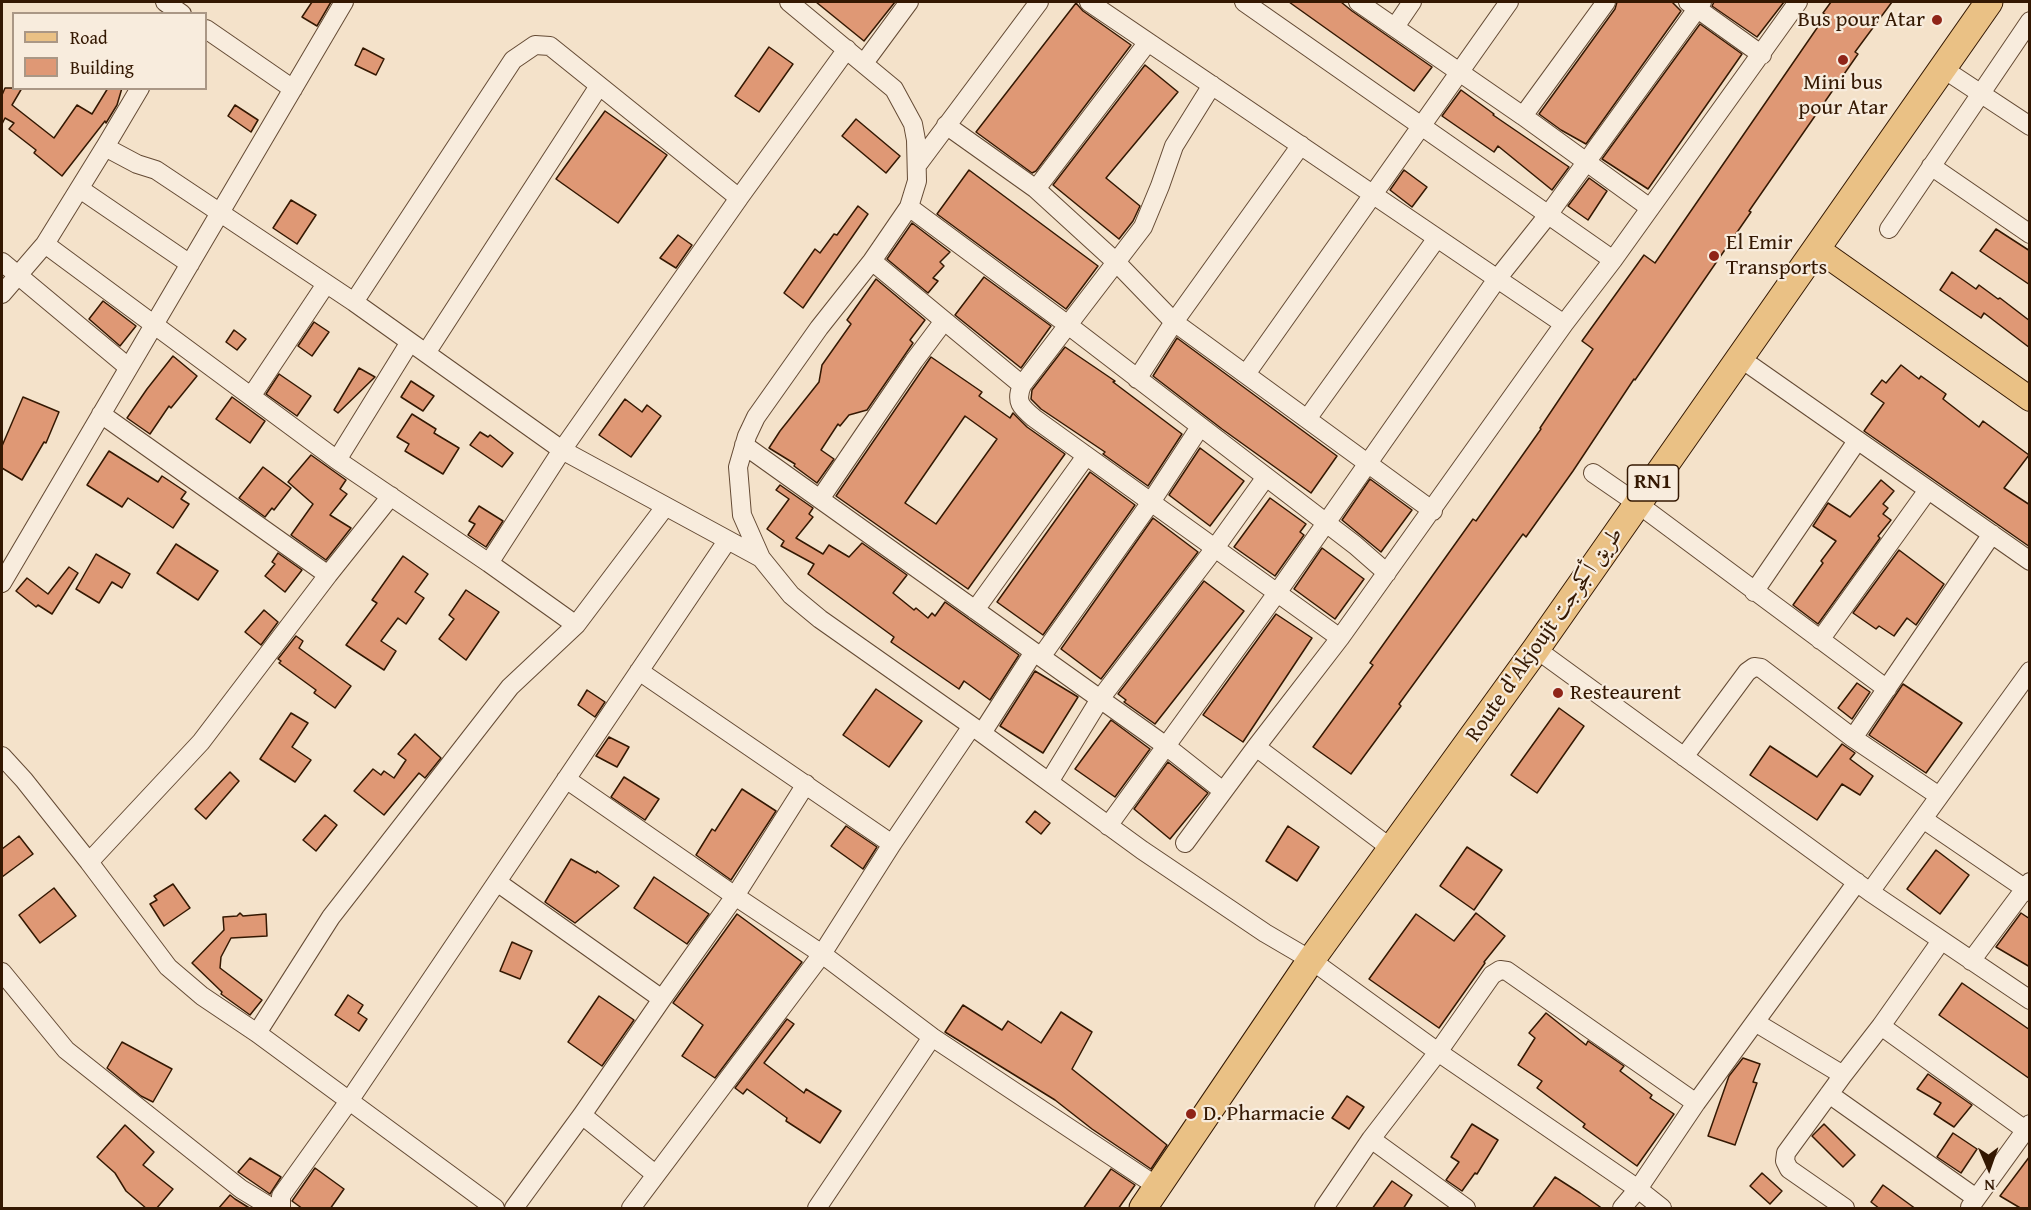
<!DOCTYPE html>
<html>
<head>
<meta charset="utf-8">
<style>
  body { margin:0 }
  #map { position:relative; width:2031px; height:1210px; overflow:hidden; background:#f4e2ca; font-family:"Gentium Book Plus",serif }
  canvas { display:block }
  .frame { position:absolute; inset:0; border:3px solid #341802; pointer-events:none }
  .legend { position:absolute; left:12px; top:12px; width:195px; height:78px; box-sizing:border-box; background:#f8ecdd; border:2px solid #aa9785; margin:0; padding:8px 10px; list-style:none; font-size:18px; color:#341802 }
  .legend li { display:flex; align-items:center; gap:12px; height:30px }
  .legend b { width:30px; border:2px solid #aa9785 }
  .north { position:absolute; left:1959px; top:1138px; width:60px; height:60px; -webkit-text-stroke:4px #f8ecdd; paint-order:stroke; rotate:178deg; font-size:16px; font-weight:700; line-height:24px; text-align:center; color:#341802 }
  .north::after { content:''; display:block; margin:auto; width:21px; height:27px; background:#341802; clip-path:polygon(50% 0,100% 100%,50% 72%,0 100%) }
</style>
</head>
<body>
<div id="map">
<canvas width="2031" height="1210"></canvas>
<div class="frame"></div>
<ul class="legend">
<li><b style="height:8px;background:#eac185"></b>Road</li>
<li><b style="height:16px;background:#df9875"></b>Building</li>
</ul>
<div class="north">N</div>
</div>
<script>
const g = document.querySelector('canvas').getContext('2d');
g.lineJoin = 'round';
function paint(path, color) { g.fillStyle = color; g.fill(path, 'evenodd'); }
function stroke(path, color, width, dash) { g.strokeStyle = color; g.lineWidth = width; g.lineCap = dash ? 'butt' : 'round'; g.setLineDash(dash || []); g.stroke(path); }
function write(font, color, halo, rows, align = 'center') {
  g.font = font + ' "Gentium Book Plus",Amiri,serif'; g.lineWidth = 4.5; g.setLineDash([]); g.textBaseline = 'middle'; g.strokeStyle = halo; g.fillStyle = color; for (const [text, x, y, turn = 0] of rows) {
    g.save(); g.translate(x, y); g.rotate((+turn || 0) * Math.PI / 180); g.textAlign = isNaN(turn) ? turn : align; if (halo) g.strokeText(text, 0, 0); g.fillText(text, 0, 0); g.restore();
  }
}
const building = new Path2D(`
  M312,2H331L317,26L302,17Z
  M816,2H895L864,41Z
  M1289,2H1341L1352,11L1432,67L1414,91Z
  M1617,2H1672L1681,11L1586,144L1561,130L1539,114L1615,9Z
  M1714,2H1784L1757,37L1712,6Z
  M1831,2H1892L1855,52L1858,54L1749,211L1751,212L1635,380L1634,379L1573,471L1526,537L1523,534L1399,704L1401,706L1351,774L1313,747L1373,665L1370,663L1473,519L1476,521L1541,429L1540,428L1593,349L1582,341L1644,255L1655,263L1826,15L1823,13Z
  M1076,3L1083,11L1131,45L1036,171L1032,173L976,132Z
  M1700,24L1742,54L1648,189L1602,159Z
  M769,47L793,64L759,112L735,96Z
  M363,48L384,59L376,75L355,65Z
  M1145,65L1178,92L1106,178L1140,206L1133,221L1119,239L1053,185Z
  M5,88H22L12,105L54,138L77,105L92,114L108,88H122L117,105L106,123L105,121L62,176L34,153L36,150L9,129L14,123L5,118L2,124V95Z
  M1461,90L1494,114L1493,115L1569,167L1552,190L1498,146L1494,152L1442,116Z
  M235,105L258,120L251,132L228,116Z
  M605,111L667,155L618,223L556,179Z
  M856,119L900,156L886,173L842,136Z
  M969,170L1098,266L1066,309L937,214Z
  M1404,170L1427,187L1412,207L1390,190Z
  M1589,178L1607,191L1588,220L1568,206Z
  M291,200L316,215L297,244L273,228Z
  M858,206L868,214L803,308L784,293L815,249L820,253L834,234L837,235Z
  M912,223L950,252L940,262L944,266L933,278L938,281L928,293L887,259Z
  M1996,229L2030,251V285L1980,251Z
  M678,235L692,245L676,268L660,258Z
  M1952,272L1976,289L1979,285L1998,299L2000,298L2030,321V348L1984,313L1981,318L1940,290Z
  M984,277L1051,326L1021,368L955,315Z
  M876,279L925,320L910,340L913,343L867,410L849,415L840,426L838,424L821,450L834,459L817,483L794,466L795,464L769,448L780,431L819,382L822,365L851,324L847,320Z
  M103,301L136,326L120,346L89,319Z
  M314,322L329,332L312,356L298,346Z
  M234,330L246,339L237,350L226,342Z
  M1177,338L1337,456L1311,493L1222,429L1153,376Z
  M1065,347L1115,381L1113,382L1182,434L1148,486L1103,454L1105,452L1041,409L1031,399L1032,390Z
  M173,356L197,376L171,408L169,406L150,434L127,418L147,389Z
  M931,357L982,392L979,396L1010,418L1013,413L1027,427L1065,454L968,589L836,496ZM965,416L997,439L936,524L905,503Z
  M1901,365L1919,379L1921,376L1946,394L1943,399L1979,427L1983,421L2029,455L2004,488L2030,505V547L1864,431L1884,403L1871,394L1882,380L1886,383Z
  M359,368L375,377L338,413L334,410Z
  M279,374L311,396L297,416L266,394Z
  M411,381L434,396L423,411L401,397Z
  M23,397L59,412L46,443L44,442L22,480L2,468V446Z
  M232,397L265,421L250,443L216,419Z
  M625,399L642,412L647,405L661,416L631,457L599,435Z
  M412,414L436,429L434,433L459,448L443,474L405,451L409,444L397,437Z
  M480,432L488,437L490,435L513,453L502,467L470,445Z
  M1200,448L1244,481L1210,526L1169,495Z
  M109,451L158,482L162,476L186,492L181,499L189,504L173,528L128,498L122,507L87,485Z
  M311,455L346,480L340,489L347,494L330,515L351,528L326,560L291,535L313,504L288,482Z
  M263,467L291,488L274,510L272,508L265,517L239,498Z
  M1090,472L1135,505L1043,635L997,602Z
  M1370,479L1412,510L1381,552L1342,520Z
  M1881,480L1894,491L1883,504L1888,508L1883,514L1891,520L1878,536L1880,538L1818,624L1793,605L1823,563L1821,561L1836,541L1813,526L1828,503L1850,517Z
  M780,485L813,508L809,514L813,517L796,538L823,554L829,545L849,557L862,543L907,575L893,593L914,610L916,608L928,618L932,613L935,616L945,602L1019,655L990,700L964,681L959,689L891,642L894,637L808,574L814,564L781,546L784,541L767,529L789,499L776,490Z
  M1270,498L1306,524L1300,532L1304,535L1275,576L1234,547Z
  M479,506L503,521L486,547L468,535L475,524L469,521Z
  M1153,518L1198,552L1101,679L1061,649Z
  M176,544L218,571L198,600L157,573Z
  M1322,548L1364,579L1335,619L1294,589Z
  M1899,550L1944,584L1916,625L1907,618L1894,636L1879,626L1876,629L1853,613Z
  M278,553L302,570L285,592L265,576L275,564L272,562Z
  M96,554L130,574L122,588L112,582L99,603L76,589Z
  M403,556L428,574L415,592L424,598L406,624L398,618L381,641L396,651L384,670L346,645L377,603L372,600Z
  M69,567L78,573L52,614L38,605L36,607L16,591L27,578L48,594Z
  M1204,581L1244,611L1155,724L1124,702L1126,700L1118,694Z
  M466,590L499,612L466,660L439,639L454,619L449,615Z
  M264,610L278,622L261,645L245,632Z
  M1276,614L1312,638L1243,742L1203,715Z
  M296,636L303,641L299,648L351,686L335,708L314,693L316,690L279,663L281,661L278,659Z
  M1035,671L1078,697L1043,753L1000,726Z
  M1857,683L1870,692L1852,719L1838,708Z
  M1903,684L1962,723L1926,773L1869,735Z
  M876,689L922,721L889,767L843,735Z
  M587,690L605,702L595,717L578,705Z
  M1559,708L1584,726L1537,793L1511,775Z
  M291,713L308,723L292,747L311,760L295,782L260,759Z
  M1111,720L1150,749L1115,797L1075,769Z
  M415,734L441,758L425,778L419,773L384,815L354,791L373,769L381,775L384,771L394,778L406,760L398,754Z
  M609,737L629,747L617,767L596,756Z
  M1842,744L1855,753L1850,759L1873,776L1860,795L1842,784L1817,820L1750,775L1770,746L1817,777Z
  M1168,762L1208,793L1170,839L1134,809Z
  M230,772L239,781L206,819L195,809Z
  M624,777L659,799L645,820L611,797Z
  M742,789L776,811L731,880L696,855L712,829L715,831Z
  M1035,811L1050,823L1041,834L1026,822Z
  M325,815L337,825L316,851L303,840Z
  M846,826L877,847L863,869L831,846Z
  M1288,826L1319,847L1297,881L1266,861Z
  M19,836L33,854L2,877V849Z
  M1467,847L1502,870L1474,910L1440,886Z
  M1936,850L1969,875L1940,914L1907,889Z
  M571,859L596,873L597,871L619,886L575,923L545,902Z
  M654,877L709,914L687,944L634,908Z
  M173,884L190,908L164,926L150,904L157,900L154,896Z
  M54,888L76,916L40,943L19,915Z
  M240,913L243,916L266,914L267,936L231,938L221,957L220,968L262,1000L250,1015L221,994L222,992L192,963L224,930L223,917L237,916Z
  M1476,913L1505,936L1484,962L1485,963L1439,1028L1369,979L1416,914L1454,941Z
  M2021,913L2030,919V967L1996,947Z
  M737,914L802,962L715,1078L682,1056L703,1025L673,1003Z
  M512,942L532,951L520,979L500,971Z
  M1962,983L2030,1030V1079L1939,1015Z
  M348,995L363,1005L358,1013L367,1019L359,1031L335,1015Z
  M599,996L634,1020L602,1066L568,1042Z
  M963,1005L1002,1030L1008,1021L1041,1043L1061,1012L1092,1032L1072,1069L1167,1145L1151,1169L1092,1129L1055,1100L945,1032Z
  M1546,1013L1586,1045L1588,1041L1624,1066L1620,1071L1652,1095L1650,1098L1674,1114L1637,1166L1583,1127L1585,1124L1537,1088L1542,1081L1518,1065L1535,1038L1529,1033Z
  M787,1019L794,1024L764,1063L804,1093L806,1089L841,1111L820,1143L786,1121L787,1118L747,1089L743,1094L735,1088Z
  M122,1042L172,1069L153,1102L141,1096L107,1068Z
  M1743,1058L1760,1064L1753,1082L1757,1083L1735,1145L1708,1136L1729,1076Z
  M1928,1074L1972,1105L1954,1127L1934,1114L1941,1103L1917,1089Z
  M1347,1096L1364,1107L1349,1129L1332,1118Z
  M1472,1124L1498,1140L1477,1174L1475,1173L1462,1191L1446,1180L1459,1162L1451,1157Z
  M1824,1124L1855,1155L1843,1167L1812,1136Z
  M125,1125L154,1152L143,1165L173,1189L156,1209H147L126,1191L115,1173L97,1157Z
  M1953,1133L1977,1149L1961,1173L1937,1157Z
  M2030,1156V1209H2022L2000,1196Z
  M250,1158L281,1177L270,1194L238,1172Z
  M315,1168L344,1189L330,1209H303L292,1201Z
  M1111,1169L1135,1185L1118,1209H1083Z
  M1762,1173L1782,1191L1770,1204L1750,1186Z
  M1555,1177L1580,1193L1603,1209H1532Z
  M1392,1181L1412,1195L1403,1209H1372Z
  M1883,1185L1916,1209H1880L1871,1202Z
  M230,1195L235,1199L251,1209H218Z`);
const minor = new Path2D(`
  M165,2L182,14
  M789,2L894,89L913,124L916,140L917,181L909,207L872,261L819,328L756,417L747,436L738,467L742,515L761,558L791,595L820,619L972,726L1142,850L1265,933L1311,960L1438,1052L1638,1189L1662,1208
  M1089,2L1564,324
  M1244,2L1613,260
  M1358,2L1523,116L1650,208
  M1688,2L1762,55
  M1395,27L1412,2
  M206,29L293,89
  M864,63L909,2
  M1942,68L2030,126
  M1212,85L1174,146L1160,186L1143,227L1022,385C1015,402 1021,407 1034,418L1340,638
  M1523,116L1606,2
  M946,125L1036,189L1116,262L1174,322L1433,511
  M105,147L140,88
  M918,164L1039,2
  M1931,166L2030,234
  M80,189L190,264
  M1036,189L1148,42
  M909,207L1068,325L1355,545L1387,573
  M1889,229L2030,21
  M45,244L337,460L489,563L576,625
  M872,261L1022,385
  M2,262L128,367
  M2,294L45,244L105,147L137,164L156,170L354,302L562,450L761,558
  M354,302L513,60L535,45L550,46L739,198L847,49
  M426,353L599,86
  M1740,358L2030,561
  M1246,374L1509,2
  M1137,379L1174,322L1301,145
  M252,395L326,284
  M101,414L328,575
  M1307,419L1437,238
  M744,445L1166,746L1223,791
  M337,460L410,342
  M1593,473L1638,504L1887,689
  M820,499L914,361L944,321
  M489,563L562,450L739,198
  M2,583L344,2
  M1754,592L1857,441
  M975,610L1086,456
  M1820,640L1928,490
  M1536,649L1870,892L2030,1000
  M1041,657L1151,502L1200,427
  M639,671L892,844
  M982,733L1034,652
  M1853,738L1992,534
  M1256,747L1392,849
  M2,756L24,780L89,862L168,967L202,996L257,1033L495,1208
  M1684,757L1747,672L1754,667L1761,668L1853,738L1939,796
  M566,779L735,896L822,954L932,1037L1158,1187
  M1049,782L1100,699L1215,548L1266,477
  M1923,819L2030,892
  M1108,826L1277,593L1497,279L1548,215L1702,2
  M1185,843L1256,747L1340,638L1564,324L1613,260L1798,2
  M89,862L201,742L328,575L391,496
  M497,882L662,999
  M1870,892L2030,671
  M1971,961L2030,882
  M2,972L66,1050L241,1189L272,1208
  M1755,1022L1843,1075L1881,1026L1941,941
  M1881,1026L2024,1129
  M257,1033L331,917L510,687L576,625L665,507
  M1843,1075L1786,1153L1785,1161L1789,1169L1845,1208
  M1829,1094L1976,1198
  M582,1115L655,1174
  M1371,1139L1466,1208
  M1970,1207L2030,1124
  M281,1208V1196L349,1101L727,541
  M514,1208L582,1115L662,999L735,896L806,784
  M631,1208L822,954L892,844L972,726
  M817,1208L932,1037
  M1324,1208L1371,1139L1438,1052L1492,975L1500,970L1507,971L1696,1103
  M1622,1208L1638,1189L1696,1103L1857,882`);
const major = new Path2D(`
  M1816,248L2030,399`);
const highway = new Path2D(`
  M1143,1208L1311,960L1536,649L1989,2`);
const markers = [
  [1937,20,6,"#8f2418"],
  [1843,60,6,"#8f2418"],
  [1714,256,6,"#8f2418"],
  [1558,693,6,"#8f2418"],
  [1191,1114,6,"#8f2418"]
];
const shields = [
  [1653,483,51]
];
const shieldNames = [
  ["RN1",1653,483]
];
const poiNames = [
  ["Bus pour Atar",1925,20,"right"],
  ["Mini bus",1843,83,"center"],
  ["pour Atar",1843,108,"center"],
  ["El Emir",1726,243],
  ["Transports",1726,268],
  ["Resteaurent",1570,693],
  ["D. Pharmacie",1203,1114]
];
const streetNames = [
  ["Route d'Akjoujt طريق أكجوجت",1545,635,-55]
];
paint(building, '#df9875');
stroke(building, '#341802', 1.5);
stroke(minor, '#644a34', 20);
stroke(major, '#341802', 26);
stroke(highway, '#341802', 29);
stroke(minor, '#f8ecdd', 18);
stroke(major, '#eac185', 24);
stroke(highway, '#eac185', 27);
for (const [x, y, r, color] of markers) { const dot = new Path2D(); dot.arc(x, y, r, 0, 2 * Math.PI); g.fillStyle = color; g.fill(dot); stroke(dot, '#f8ecdd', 2); }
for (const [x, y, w] of shields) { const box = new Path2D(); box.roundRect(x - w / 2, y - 18, w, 36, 4.5); g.fillStyle = '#f8ecdd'; g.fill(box); stroke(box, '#341802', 1.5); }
write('bold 21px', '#341802', null, shieldNames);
write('22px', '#341802', '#f8ecdd', poiNames, 'left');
write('22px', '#341802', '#f8ecdd', streetNames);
</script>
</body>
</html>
